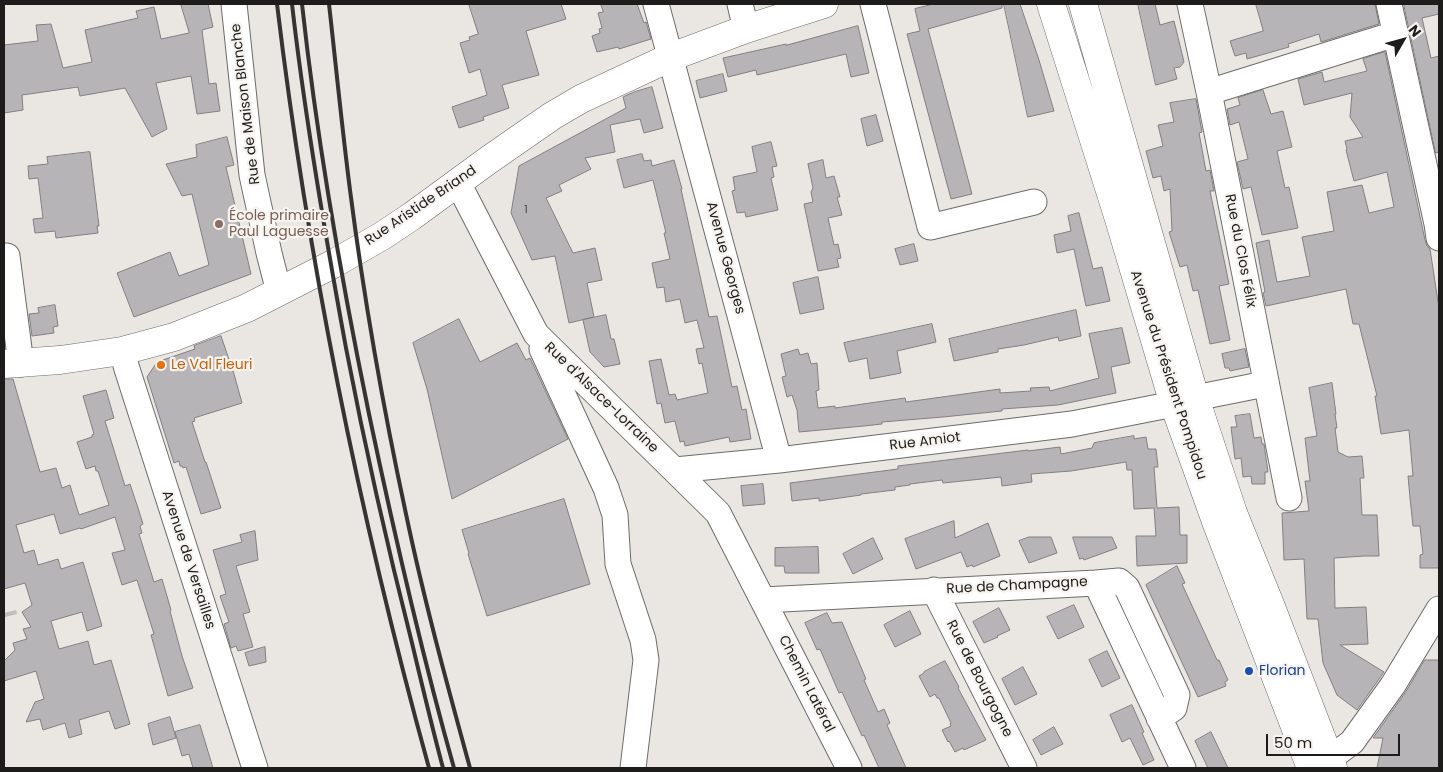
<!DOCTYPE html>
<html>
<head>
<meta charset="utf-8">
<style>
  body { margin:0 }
  #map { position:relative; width:1443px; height:772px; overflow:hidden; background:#eae7e3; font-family:Poppins,sans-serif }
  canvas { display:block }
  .frame { position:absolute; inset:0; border:5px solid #1d1c1b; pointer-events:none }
  .north { position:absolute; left:1378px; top:15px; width:50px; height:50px; -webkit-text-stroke:4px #f7f4f0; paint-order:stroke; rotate:52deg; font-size:14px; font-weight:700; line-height:20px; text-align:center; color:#1d1c1b }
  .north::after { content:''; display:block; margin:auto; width:18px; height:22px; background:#1d1c1b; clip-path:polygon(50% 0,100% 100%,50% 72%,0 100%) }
  .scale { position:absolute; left:1266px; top:734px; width:134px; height:22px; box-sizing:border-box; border:2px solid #1d1c1b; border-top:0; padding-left:6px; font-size:15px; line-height:18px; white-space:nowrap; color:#1d1c1b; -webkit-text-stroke:4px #f7f4f0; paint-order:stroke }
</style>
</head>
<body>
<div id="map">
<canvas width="1443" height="772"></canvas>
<div class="frame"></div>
<div class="north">N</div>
<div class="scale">50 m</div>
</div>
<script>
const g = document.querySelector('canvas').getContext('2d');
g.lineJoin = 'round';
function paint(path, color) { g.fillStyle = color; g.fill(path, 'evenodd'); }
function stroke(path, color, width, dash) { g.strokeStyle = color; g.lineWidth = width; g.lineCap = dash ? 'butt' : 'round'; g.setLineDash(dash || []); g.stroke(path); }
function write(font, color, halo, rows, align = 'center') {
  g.font = font + ' Poppins,sans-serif'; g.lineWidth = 4.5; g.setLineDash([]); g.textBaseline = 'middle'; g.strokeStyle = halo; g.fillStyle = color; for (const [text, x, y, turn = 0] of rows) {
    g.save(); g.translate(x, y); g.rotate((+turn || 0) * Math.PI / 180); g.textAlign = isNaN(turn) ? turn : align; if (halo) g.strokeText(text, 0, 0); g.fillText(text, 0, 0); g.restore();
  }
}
const building = new Path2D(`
  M181,4H208L213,27L202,30L209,84L216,83L220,111L197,114L191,76L156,83L167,129L152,137L125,88L80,96L78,87L22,95L23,110L4,113V45L38,41L36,25L51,24L63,68L92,62L85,30L138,18L136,11L154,7L161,39L189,33Z
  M469,4H561L566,19L526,31L539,75L502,85L509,108L483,117L484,120L459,128L452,107L487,95L480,69L469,73L460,43L470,40L469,37L478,34Z
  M601,4H637L644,23L646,22L651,39L619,49L618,47L597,52L592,36L600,33L599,29L602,28L598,13L603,12Z
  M934,4H1002V8L928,29L972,194L951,199L907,34L920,31L915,9Z
  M1004,4H1020L1039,60L1054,111L1028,117Z
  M1138,4H1155L1160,25L1174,21L1184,62L1180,67L1174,68L1177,79L1156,85Z
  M1256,4H1375L1379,24L1321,42L1319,34L1288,44L1289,47L1247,59L1246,53L1235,56L1230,41L1263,31Z
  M1404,4H1439V14L1422,18L1431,58L1439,56V152L1436,153Z
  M858,26L869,73L851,77L846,54L757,75L756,70L728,77L723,58L786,44V45Z
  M1385,52L1425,240L1427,246L1430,249L1439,308V568H1420V555L1423,554L1420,526H1413L1410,498L1408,476H1413L1409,430L1381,434L1375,396H1377L1359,324H1353L1346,289L1266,306L1263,293L1265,292L1256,243L1269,240L1277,282L1310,276L1302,237L1334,231L1327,192L1362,185L1369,213L1394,207L1387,172L1354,181L1346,150L1347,149L1345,141L1363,137L1350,117L1352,93L1304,105L1298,79L1322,72L1324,82L1367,71L1363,59Z
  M723,74L727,91L700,98L696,81Z
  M652,87L663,128L644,133L640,119L610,125L615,152L585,158L591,169L559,185L562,191L546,198L573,253L595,248L602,280L587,283L594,317L569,323L555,256L532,260L511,213L519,166L626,108L623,97L634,92Z
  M1263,90L1271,114L1283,111L1292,147L1277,151L1285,188L1289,187L1298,228L1262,235L1251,187L1243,189L1237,162L1248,159L1239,122L1230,125L1227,109L1240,105L1238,98Z
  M1196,99L1202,132L1199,133L1206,171L1210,170L1214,191H1210L1229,284L1219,286L1230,340L1210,344L1198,290L1193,291L1187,265L1180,267L1169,232L1172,231L1170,189L1164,191L1161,176L1153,178L1146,151L1163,146L1158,125L1174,122L1170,103Z
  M876,115L883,141L867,146L861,119Z
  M227,137L234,165L226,167L251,274L134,317L117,273L170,252L179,276L209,265L192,194L182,196L166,164L197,157L196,145Z
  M771,142L777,166L772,167L774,177L771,178L778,210L746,217L745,212L737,213L732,191L735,190L733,177L757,172L752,147Z
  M90,152L99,226H97L98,233L56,238L55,231L35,233L33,219L43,218L38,178L29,179L28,166L48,164L47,157Z
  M642,154L644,161L651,160L652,166L674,160L682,189H681L709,317L717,316L732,387L737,386L742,410L746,409L751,439L730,442L729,437L685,446L684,441L680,442L675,421L665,423L661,403L657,404L649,361L661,359L669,395L675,394L677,400L708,393L702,363L699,364L696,349L704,348L697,320L685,323L680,299L666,302L664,287L657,288L652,263L670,259L664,233H666L653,180L624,188L617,160Z
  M823,160L826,178L834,176L840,197H837L842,215L828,218L834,245L838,244L841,258L837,259L839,267L818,271L804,204L813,202L811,192L813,188L808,164Z
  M1079,213L1093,269L1102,267L1110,301L1086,306L1074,249L1057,253L1054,235L1071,231L1068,216Z
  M914,244L918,261L900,265L895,249Z
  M818,277L824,309L800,314L793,283Z
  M55,305L58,326L53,327L54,333L32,336L29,314L39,313L38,308Z
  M1076,310L1081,336L1059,341L1058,337L1024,345L998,349V352L954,361L949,339Z
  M606,315L611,339H614L620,364L604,367L590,352L583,320Z
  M459,319L480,362L517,343L526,360L530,358L568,439L452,499L427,389L413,343Z
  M932,324L936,342L897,351L901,373L870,379L867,358L849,362L844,343Z
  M1122,328L1130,363L1111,367L1116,393L1058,405L1002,409V411L943,417L882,422V424L864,426L799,432L797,410L792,395L787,397L782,377L786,376L781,354L798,349L800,355L808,353L811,364L817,363L819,390L816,391L818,408L835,406V408L905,398L906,402L1000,389V393L1031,391L1030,388L1049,387L1050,391L1099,378L1089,334Z
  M221,336L234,374L242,403L194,418L195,421L192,422L205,462H206L221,508L201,514L186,467L183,468L182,466H180L179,461L174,463L147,377L157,362L195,349L194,346Z
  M1245,349L1249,367L1230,371L1229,368H1225L1222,354Z
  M4,379H13L40,472L56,468L62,488L70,485L79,515L109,505L98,471H96L95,466L86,469L77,442L92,437V435L94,434L83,396L106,390L114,418L105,421L125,486L130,484L138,508L143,524L140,526L142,533L139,534L154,582L162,579L171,610L170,611L182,656L193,688L168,696L151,635L154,634L137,580L122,585L112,553L125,550L115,517L81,529L80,528L60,534L54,514L16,525L24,553L34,550L38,565L58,559L61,569L83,562L102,626L87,631L82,612L51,621L59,649L88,641L94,665L111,660L130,724L115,729L109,711L79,720L82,734L69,738L65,723L43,730L40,719L26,722L35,702L44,699L36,671L4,681V661L15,650L13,643L27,639L23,629L31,627L22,612L32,605L25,583L4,589Z
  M1332,383L1336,414H1335L1337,428H1335L1338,452L1348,457L1362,456L1364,478H1360L1362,515H1377L1379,556H1364L1334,558L1335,608L1366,607L1368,644L1340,645L1384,672L1357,710L1337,695L1323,663L1318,619H1307L1304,559L1284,560L1282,513L1309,511L1305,481H1310L1305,438L1317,436L1309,388Z
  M1250,414L1254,438L1261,437L1262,444H1264L1268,472H1265V484H1252L1251,476L1243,477L1241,458L1235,459L1231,427H1237L1235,416Z
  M1134,436V439L1146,437L1148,449H1156L1158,467H1154L1157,508L1179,507L1180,535H1187V563L1137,566L1136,536H1156L1154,508L1134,509L1132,470H1127L1126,462L1071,471L1031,474L1032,482L1002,486L1001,477L943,483L942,480L910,484V485L895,487V490L861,494V495L819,501V498L792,501L790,483L898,469V466L1028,450V451L1060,447L1061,454L1092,448L1094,443Z
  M763,484L765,504L743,506L741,486Z
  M564,499L590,584L487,616L468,554L469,553L462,530Z
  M954,521L955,538L988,523L1000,556L973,567L972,565L967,567L961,552L916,569L905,539Z
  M255,531L258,560L236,566L250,612L243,614L253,647L238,651L236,646L231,648L224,624L229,622L220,596L226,594L213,550L242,542L240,535Z
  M1029,537H1051L1057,553L1029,563L1019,541Z
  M1073,537H1112L1117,548L1084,560L1083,558L1080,559Z
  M873,538L883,559L853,574L843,554Z
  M818,547L819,573H785L784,566H775V548Z
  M1177,566L1185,583L1182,584L1217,660H1219L1228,680L1225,682L1226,686L1198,697L1146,585Z
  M1074,605L1084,627L1058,639L1047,617Z
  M999,608L1010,630L997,636L998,637L984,643L973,622Z
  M910,611L921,634L895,647L884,625Z
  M827,613L832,623L842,622L866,679L864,680L878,712L884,709L890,723L887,725L906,768H879L864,735L862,736L842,692L839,693L820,649L817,650L805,623Z
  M265,647L266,662L249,666L245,653Z
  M1107,651L1120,678L1102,687L1089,660Z
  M1425,660H1439V768H1377L1383,738H1373L1405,693Z
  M945,661L959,687L958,688L986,740L964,750L963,748L955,752L949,741L948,742L942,730L951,726L950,724L951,723L939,698H937L935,694L930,697L919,676L924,673V672Z
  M1023,667L1037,694L1015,705L1002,679Z
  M1132,705L1144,732L1142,733L1154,760L1143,765L1130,738L1122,742L1110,715Z
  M170,717L176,738L153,745L148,724Z
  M200,725L213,768H193L189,754L182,756L175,732Z
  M1054,727L1063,744L1041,755L1033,740Z
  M1211,732L1228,768H1208L1195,741Z`);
const minorTunnel = new Path2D(`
  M4,613L5,617`);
const minor = new Path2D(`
  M234,4L252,175L269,253L279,292
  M656,4L779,460
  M740,4L746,29
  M873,4L930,227L1034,202
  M1190,4L1209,92L1289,498
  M1389,4L1437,224L1439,238
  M1209,92L1395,34
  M458,183L536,334L718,513L849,768
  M7,256L21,364
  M542,349L606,488L615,515L618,564L643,640L646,660L633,768
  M122,351L127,369L255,768
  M1195,398L1265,384
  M675,470L779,460L1072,424L1174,404
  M1096,583L1119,581L1127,588L1177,695L1174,708L1159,718
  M934,590L1024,768
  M763,600L1096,583L1183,768
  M1319,768L1329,759L1352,742L1393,685L1439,609`);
const major = new Path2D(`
  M1051,4L1119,219L1174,404L1217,524L1311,768
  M1083,4L1195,398L1233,513L1271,607L1333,768
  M4,364L60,360L122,351L174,337L247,308L333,264L382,236L412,216L490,159L552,116L581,99L671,57L746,29L824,4`);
const rail = new Path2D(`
  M277,4C308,261 360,518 429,768
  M292,4C305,119 325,234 346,348C365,447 387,545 412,643C422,685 432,727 443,768
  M302,4C317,141 341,278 369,414C394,533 421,651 454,768
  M329,4C336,66 342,128 350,190C364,299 383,407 406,514C424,600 447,684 470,768`);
const markers = [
  [219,224,5,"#8d6e63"],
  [161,365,5,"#e8710a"],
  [1249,671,5,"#1a4fb4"]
];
const numberNames = [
  ["1",526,210]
];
const streetNames = [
  ["Rue de Maison Blanche",246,104,-97],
  ["Rue Aristide Briand",421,206,-34],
  ["Rue du Clos Félix",1240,251,79],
  ["Avenue Georges",725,258,75],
  ["Avenue du Président Pompidou",1168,375,72],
  ["Rue d'Alsace-Lorraine",601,398,44],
  ["Rue Amiot",925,442,-7],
  ["Avenue de Versailles",188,560,72],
  ["Rue de Champagne",1017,586,-3],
  ["Rue de Bourgogne",979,679,63],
  ["Chemin Latéral",806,684,63]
];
const educationNames = [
  ["École primaire",229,216],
  ["Paul Laguesse",229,232]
];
const foodNames = [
  ["Le Val Fleuri",171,365]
];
const transitNames = [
  ["Florian",1259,671]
];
paint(building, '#b7b4b8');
stroke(building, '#827f83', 1);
stroke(minorTunnel, '#c1bebb', 25, [25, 12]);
stroke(minor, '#6e6c68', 27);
stroke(major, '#6e6c68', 29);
stroke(minor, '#fff', 25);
stroke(major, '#fff', 28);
stroke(rail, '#353432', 4);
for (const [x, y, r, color] of markers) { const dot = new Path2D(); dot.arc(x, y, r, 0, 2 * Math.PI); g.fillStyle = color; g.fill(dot); stroke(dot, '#f7f4f0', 2); }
write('11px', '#444242', null, numberNames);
write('14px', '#1d1c1b', '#f7f4f0', streetNames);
write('14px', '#785e54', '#f7f4f0', educationNames, 'left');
write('14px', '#c56008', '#f7f4f0', foodNames, 'left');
write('14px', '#164399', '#f7f4f0', transitNames, 'left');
</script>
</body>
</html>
